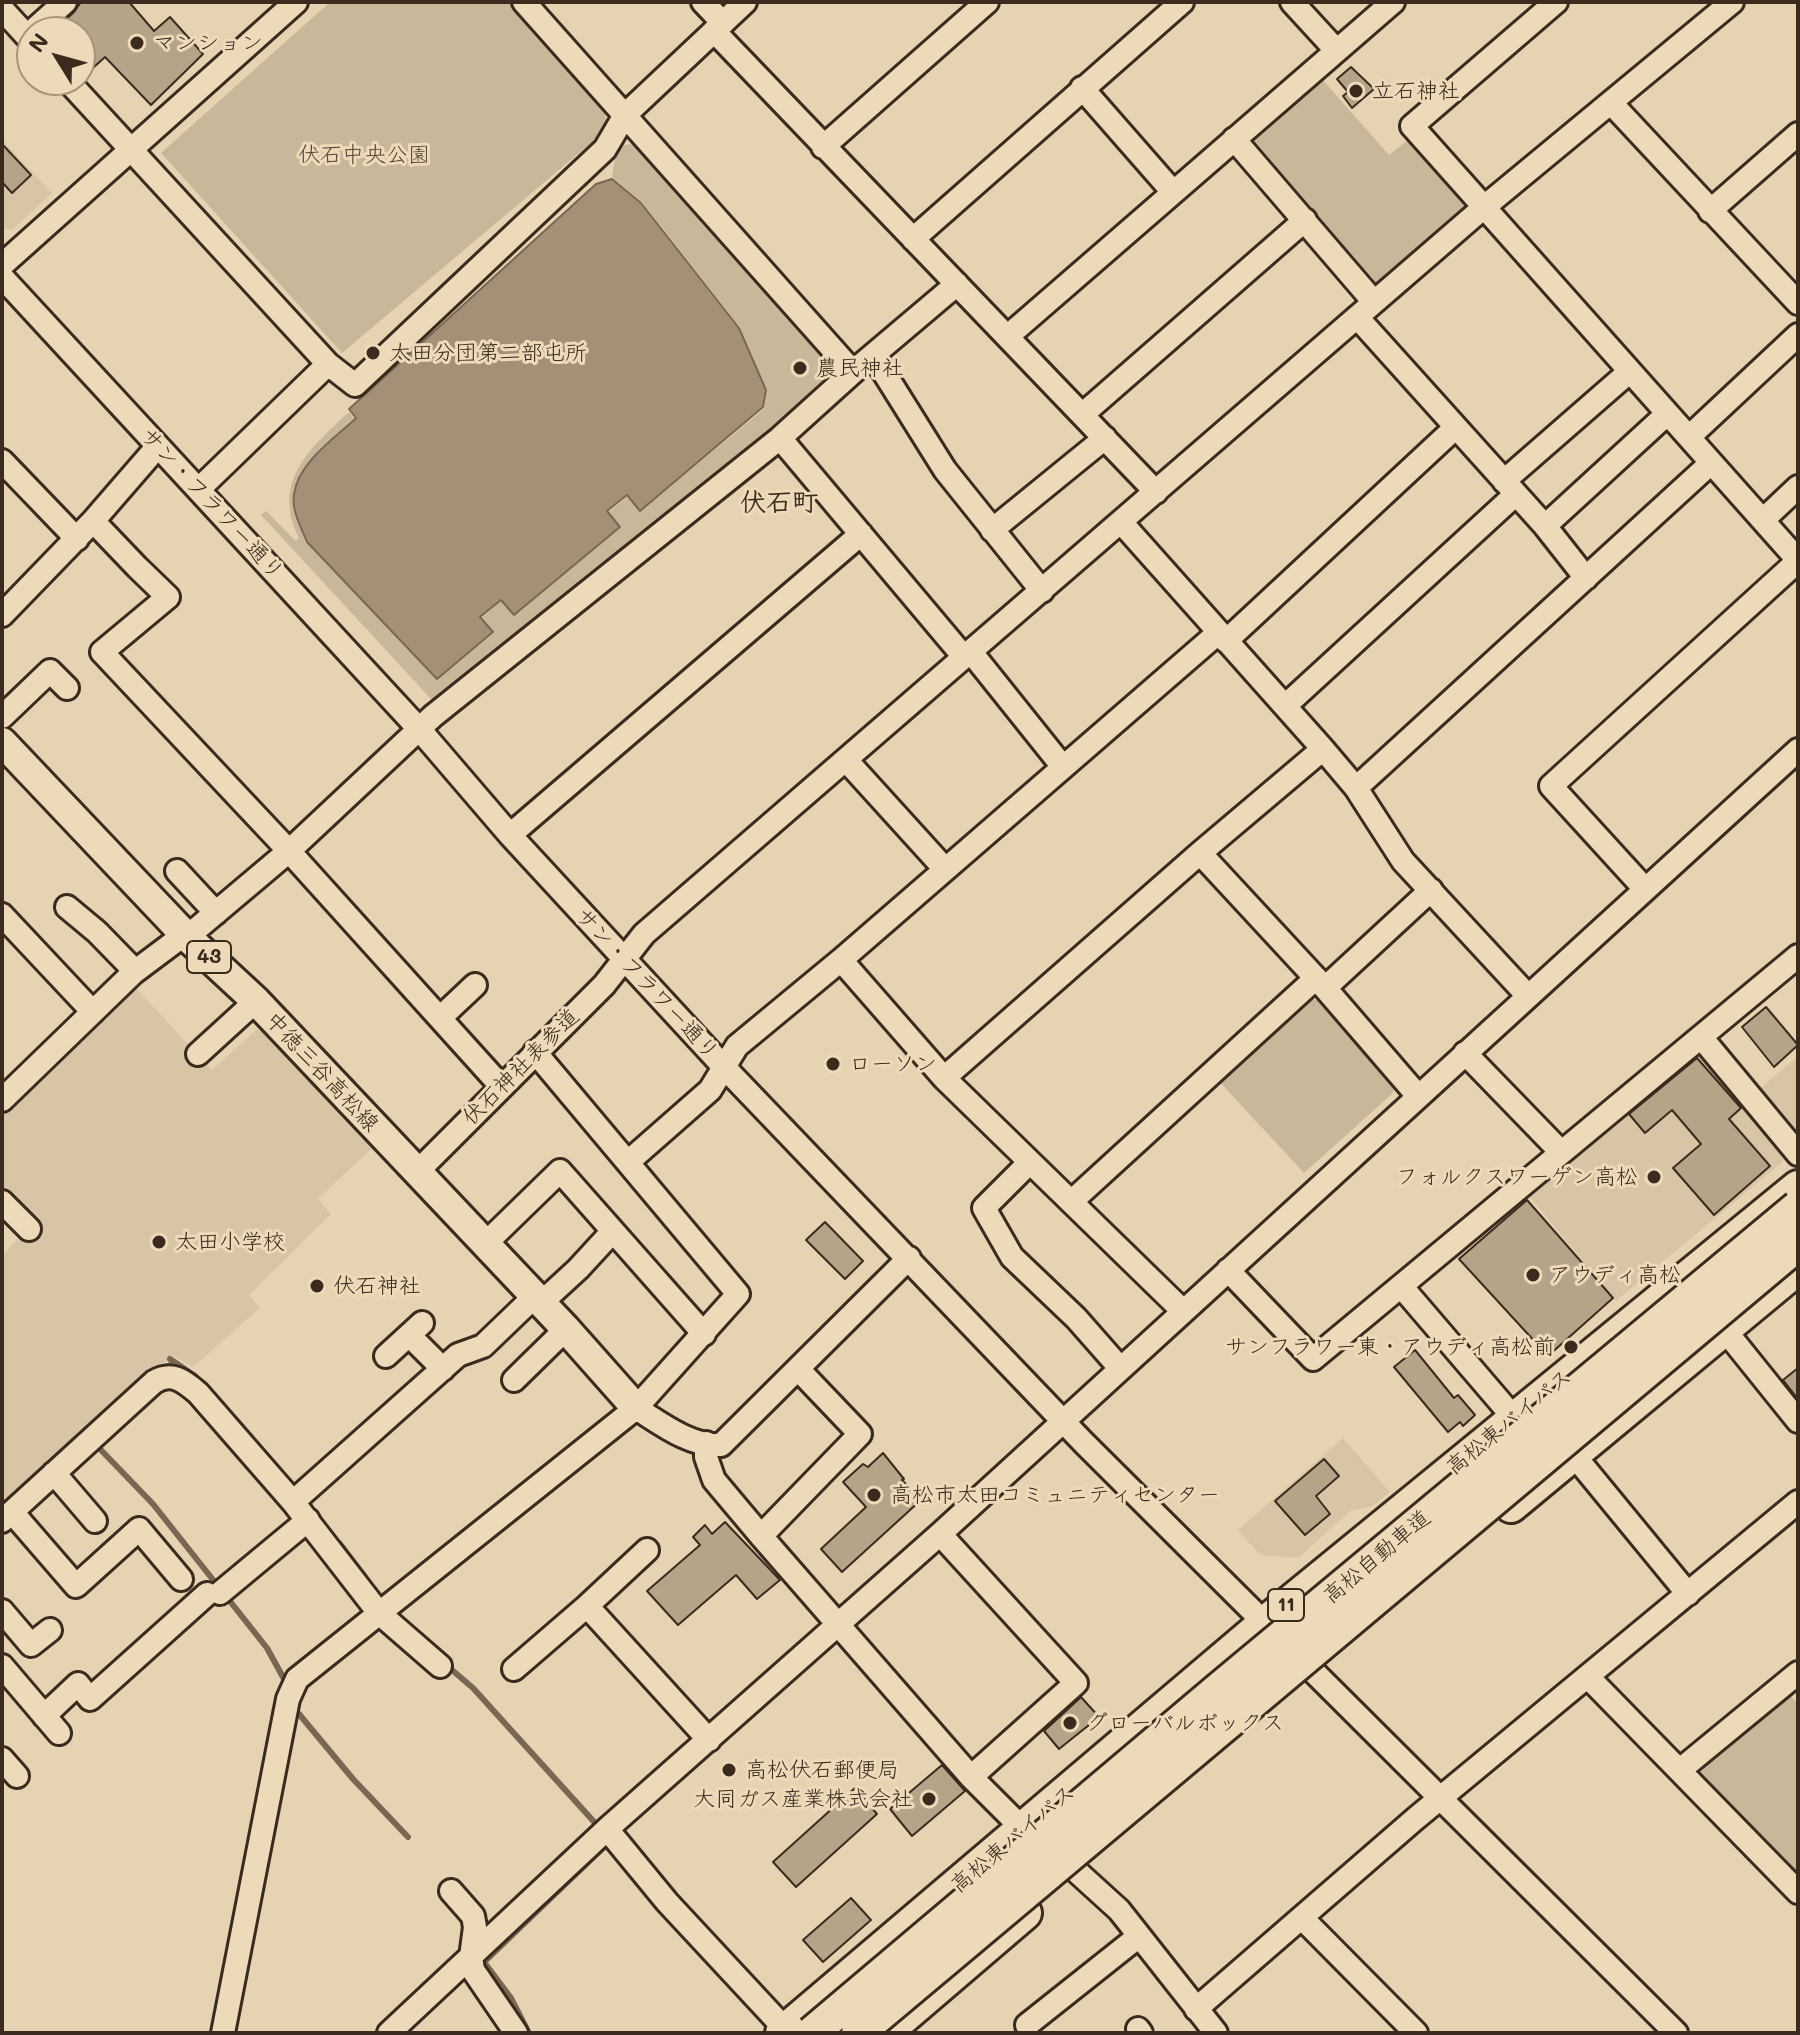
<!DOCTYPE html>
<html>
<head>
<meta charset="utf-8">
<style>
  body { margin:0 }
  #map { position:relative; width:1800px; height:2035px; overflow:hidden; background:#e6d3b2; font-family:Mali,sans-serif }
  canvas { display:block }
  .frame { position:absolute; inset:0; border:4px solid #3b2a1e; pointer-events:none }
  .north { position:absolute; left:16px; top:16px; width:80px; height:80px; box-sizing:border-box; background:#eddab8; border:2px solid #a6947a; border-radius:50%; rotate:307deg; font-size:22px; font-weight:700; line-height:32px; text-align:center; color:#3b2a1e }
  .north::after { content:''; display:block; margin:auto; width:28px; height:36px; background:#3b2a1e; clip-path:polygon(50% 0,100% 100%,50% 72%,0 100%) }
</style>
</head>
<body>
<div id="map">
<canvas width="1800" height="2035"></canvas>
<div class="frame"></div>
<div class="north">N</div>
</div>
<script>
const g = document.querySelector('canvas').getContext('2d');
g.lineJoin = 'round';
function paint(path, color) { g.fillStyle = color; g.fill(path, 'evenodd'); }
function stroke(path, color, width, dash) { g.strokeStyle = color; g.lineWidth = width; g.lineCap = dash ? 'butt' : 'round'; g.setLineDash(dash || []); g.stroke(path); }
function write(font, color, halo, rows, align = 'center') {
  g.font = font + ' Mali,"Klee One",sans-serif'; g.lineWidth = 6; g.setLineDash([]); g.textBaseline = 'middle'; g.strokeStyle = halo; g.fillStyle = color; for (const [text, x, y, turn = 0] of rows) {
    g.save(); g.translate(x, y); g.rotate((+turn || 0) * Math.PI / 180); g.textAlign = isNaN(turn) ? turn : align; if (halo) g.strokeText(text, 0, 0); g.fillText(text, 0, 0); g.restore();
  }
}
const built = new Path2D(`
  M2,140L52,193L13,229H2Z
  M134,986L212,1070L263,1024L375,1145L318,1199L331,1214L249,1295L260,1308L193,1367L172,1355L2,1507V1255L35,1222L2,1189V1111Z
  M1697,1049L1782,1151V1162L1616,1301L1526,1192Z
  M1798,1056V1140L1757,1091Z
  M1343,1438L1390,1492L1372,1506L1350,1511L1298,1558L1260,1555L1238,1530Z`);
const green = new Path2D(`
  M330,2H508L606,108L605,131L342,353L161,153Z
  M1321,78L1389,155L1412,137L1465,200L1468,213L1384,285L1371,281L1250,139Z
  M635,144L836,366V374L441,700H432L261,515L266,511L296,541L299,538C271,482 309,449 349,412L354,418C333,438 299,462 293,492C289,508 300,527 306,542L437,680L494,633L482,618L501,601L514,616L621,527L609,512L627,497L640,512L764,409L767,390L740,327L642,202L612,177L616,152L624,145Z
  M1307,999L1318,1000L1393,1084V1093L1304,1173L1217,1079Z
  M1789,1694L1798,1704V1867L1789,1875L1693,1773Z`);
const water = new Path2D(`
  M612,179L641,203L739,328L766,390L763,407L640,511L627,495L607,511L620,527L514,615L501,600L480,617L493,632L437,679L307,542C301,527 291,510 294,494C298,463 335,438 356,418L349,409L596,184Z`);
const stream = new Path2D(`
  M170,1359L195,1376
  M161,1369L176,1363
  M100,1449L153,1504L267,1648L284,1679
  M340,1544L365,1577
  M445,1664L473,1688L596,1824L602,1819
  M299,1714L353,1779L408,1837
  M529,2033L511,1998L484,1962L604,1847`);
const building = new Path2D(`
  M81,2H129L154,31L170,17L203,54L151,105L105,57L83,77L80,73V32H52L74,12Z
  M1351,67L1374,89L1352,108L1343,96L1348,92L1337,79Z
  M2,144L31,175L12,193L2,182Z
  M1766,1007L1798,1045L1774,1067L1742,1027Z
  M1697,1058L1741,1108L1729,1119L1770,1166L1714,1215L1673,1168L1701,1144L1672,1110L1645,1133L1629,1114Z
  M1527,1200L1613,1298L1548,1356L1459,1259Z
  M825,1222L863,1261L845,1279L806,1240Z
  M1415,1350L1454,1398L1458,1395L1475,1415L1463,1426L1460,1422L1448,1432L1394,1367Z
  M1798,1368V1399L1783,1380Z
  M883,1453L904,1479L902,1480L921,1500L842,1572L821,1549L866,1507L843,1482L863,1464L868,1467Z
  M1324,1459L1339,1476L1316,1496L1330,1514L1305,1535L1275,1501Z
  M725,1522L780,1580L757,1599L736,1575L678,1625L647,1591L700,1545L693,1537L705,1525L712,1534Z
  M1081,1697L1099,1717L1059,1749L1044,1731Z
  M942,1765L965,1791L912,1836L890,1809Z
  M855,1788L877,1814L796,1887L773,1862Z
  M851,1898L871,1920L823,1962L803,1940Z`);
const minor = new Path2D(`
  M524,2L853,372
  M703,2L723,23
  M1292,2L1336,50
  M1556,2L1412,126L1798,560
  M2,9L32,42
  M714,31L1156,492
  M27,36L65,2
  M67,80L328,364
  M1082,88L1173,192
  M1612,104L1798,303
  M1234,139L1374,302
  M823,147L987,2
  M1710,211L1798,134
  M913,239L1182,2
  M2,265L296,2
  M2,277L420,730L510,835L724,1067L1083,1442L1676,2033
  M1357,317L1545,526L1586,578
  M1008,336L1393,2
  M873,355L945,470L1042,591
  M1083,414L1305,220
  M1689,437L1798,335
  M780,438L964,657
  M2,461L77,539
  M1504,481L1629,372
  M199,489L328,364L355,385L605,149L625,115L745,2
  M1763,520L1798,487
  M93,521L137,567L168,597L102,652L289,851L501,1086
  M1121,522L1323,749L1356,788L1403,861L1528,996
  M1545,526L1667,414
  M992,530L1105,438
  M2,615L93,521L158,446
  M1226,641L1455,428
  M971,652L1063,767
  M1285,706L1516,494
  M2,717L50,671L67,688
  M846,760L944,868
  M1356,788L1711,463
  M510,835L861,534
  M1200,853L1325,988L1418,1096
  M177,871L216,913
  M1645,889L1551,786L1798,561
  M67,907L97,932L135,971
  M2,915L93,1012
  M187,937L289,851L433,716L780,438L853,372L957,284
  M841,960L944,1078L1183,1311
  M1325,988L1431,890
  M440,1018L475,985
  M1701,1037L1798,1154
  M1465,1053L1561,1152
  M198,1054L256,1001
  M944,1078L1200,853L1323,749
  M2,1100L133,973L185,934
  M628,1162L710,1090L737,1046L841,960L1218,633
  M1030,1162L984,1208L1012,1257L1076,1318L1120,1368
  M416,1173L604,985L644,934L1483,208L1732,2
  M1072,1201L1316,978
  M2,1202L29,1229
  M485,1244L560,1171L704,1334
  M1228,1270L1313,1359L1798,956
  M1401,1286L1514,1418
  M541,1303L578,1269L613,1231
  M1724,1329L1798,1421
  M409,1335L443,1369
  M386,1356L422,1323
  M514,1380L566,1329
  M636,1408C660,1423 691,1447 721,1445L909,1258
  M706,1443V1457L714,1480L761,1536L971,1777L1024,1830
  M1573,1454L1688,1594
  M54,1473L95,1521
  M293,1502L458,1355L483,1346L535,1296
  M12,1512L76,1586L139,1529L181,1579
  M2,1521L154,1382C172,1371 184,1381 198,1393L293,1502L379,1613L440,1666
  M940,1534L1076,1683L971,1777
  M761,1536L860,1434L798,1369
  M647,1550L587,1606L709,1740
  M220,1593L308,1520
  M2,1611L31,1645L50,1630
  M2,1666L59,1733
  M514,1669L587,1606
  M1589,1678L1798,1892
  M44,1716L78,1684L90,1699L207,1594
  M2,1759L17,1776
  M1680,1770L1798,1673
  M607,1829L667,1902L786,2030
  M1075,1870L1119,1910L1216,2033
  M451,1891L473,1916L475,1927L471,1957L473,1970L516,2033
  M1302,1918L1416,2033
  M1196,2009L1415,1819L1798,1502
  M1027,2025L1139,1936
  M1138,2029L1141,2033
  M223,2033L288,1699L297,1679L636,1408L738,1294L535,1052
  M389,2033L607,1829L940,1534L1798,750`);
const major = new Path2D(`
  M2,742L187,937L256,1001L566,1329L636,1408`);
const highway = new Path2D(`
  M1511,1506L1798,1268
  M782,2033L1266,1622L1798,1187
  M885,2033L1025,1913`);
const highwayBridge = new Path2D(`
  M812,2033L1219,1689L1798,1207
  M858,2033L1798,1244`);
const markers = [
  [137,43,8,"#3b2a1e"],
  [1356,91,8,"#3b2a1e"],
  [373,353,8,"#3b2a1e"],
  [800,368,8,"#3b2a1e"],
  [833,1064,8,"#3b2a1e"],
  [1654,1177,8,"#3b2a1e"],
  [159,1242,8,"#3b2a1e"],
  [1533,1275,8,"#3b2a1e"],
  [317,1286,8,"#3b2a1e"],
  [1571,1347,8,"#3b2a1e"],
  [874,1495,8,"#3b2a1e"],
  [1070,1723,8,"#3b2a1e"],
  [729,1770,8,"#3b2a1e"],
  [929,1799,8,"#3b2a1e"]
];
const shields = [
  [209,957,44],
  [1286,1605,36]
];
const shieldNames = [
  ["43",209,957],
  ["11",1286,1605]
];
const poiNames = [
  ["マンション",153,43],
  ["立石神社",1372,91],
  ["太田分団第二部屯所",389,353],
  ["農民神社",816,368],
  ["ローソン",849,1064],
  ["フォルクスワーゲン高松",1638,1177,"right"],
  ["太田小学校",175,1242],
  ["アウディ高松",1549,1275],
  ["伏石神社",333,1286],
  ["サンフラワー東・アウディ高松前",1555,1347,"right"],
  ["高松市太田コミュニティセンター",890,1495],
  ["グローバルボックス",1086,1723],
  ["高松伏石郵便局",745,1770],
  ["大同ガス産業株式会社",913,1799,"right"]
];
const parkNames = [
  ["伏石中央公園",364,155]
];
const streetNames = [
  ["サン・フラワー通り",212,504,47],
  ["サン・フラワー通り",647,984,47],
  ["伏石神社表参道",521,1067,-45],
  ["中徳三谷高松線",322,1072,47],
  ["高松東バイパス",1509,1422,-39],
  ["高松自動車道",1377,1557,-40],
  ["高松東バイパス",1013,1839,-40]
];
const quarterNames = [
  ["伏石町",779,503]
];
paint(built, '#d8c5a5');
paint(green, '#c9b799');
paint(water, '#a39077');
stroke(water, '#796753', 2);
stroke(stream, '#796753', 6);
paint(building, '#b6a488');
stroke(building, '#3b2a1e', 2);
stroke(minor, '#3b2a1e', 28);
stroke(major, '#3b2a1e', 34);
stroke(highway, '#3b2a1e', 38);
stroke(minor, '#eddab8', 22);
stroke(major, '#eddab8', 28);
stroke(highway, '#eddab8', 32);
stroke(highwayBridge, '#3b2a1e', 38, []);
stroke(highwayBridge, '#eddab8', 32);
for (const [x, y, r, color] of markers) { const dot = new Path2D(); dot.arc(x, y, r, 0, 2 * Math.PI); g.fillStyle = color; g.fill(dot); stroke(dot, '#eddab8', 3); }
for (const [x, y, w] of shields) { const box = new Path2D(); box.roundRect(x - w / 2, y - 16, w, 32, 6); g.fillStyle = '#eddab8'; g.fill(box); stroke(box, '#3b2a1e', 2); }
write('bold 20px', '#3b2a1e', null, shieldNames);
write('22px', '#3b2a1e', '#eddab8', poiNames, 'left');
write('22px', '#574637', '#eddab8', parkNames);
write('22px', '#3b2a1e', '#eddab8', streetNames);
write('bold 26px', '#3b2a1e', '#eddab8', quarterNames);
</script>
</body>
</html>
